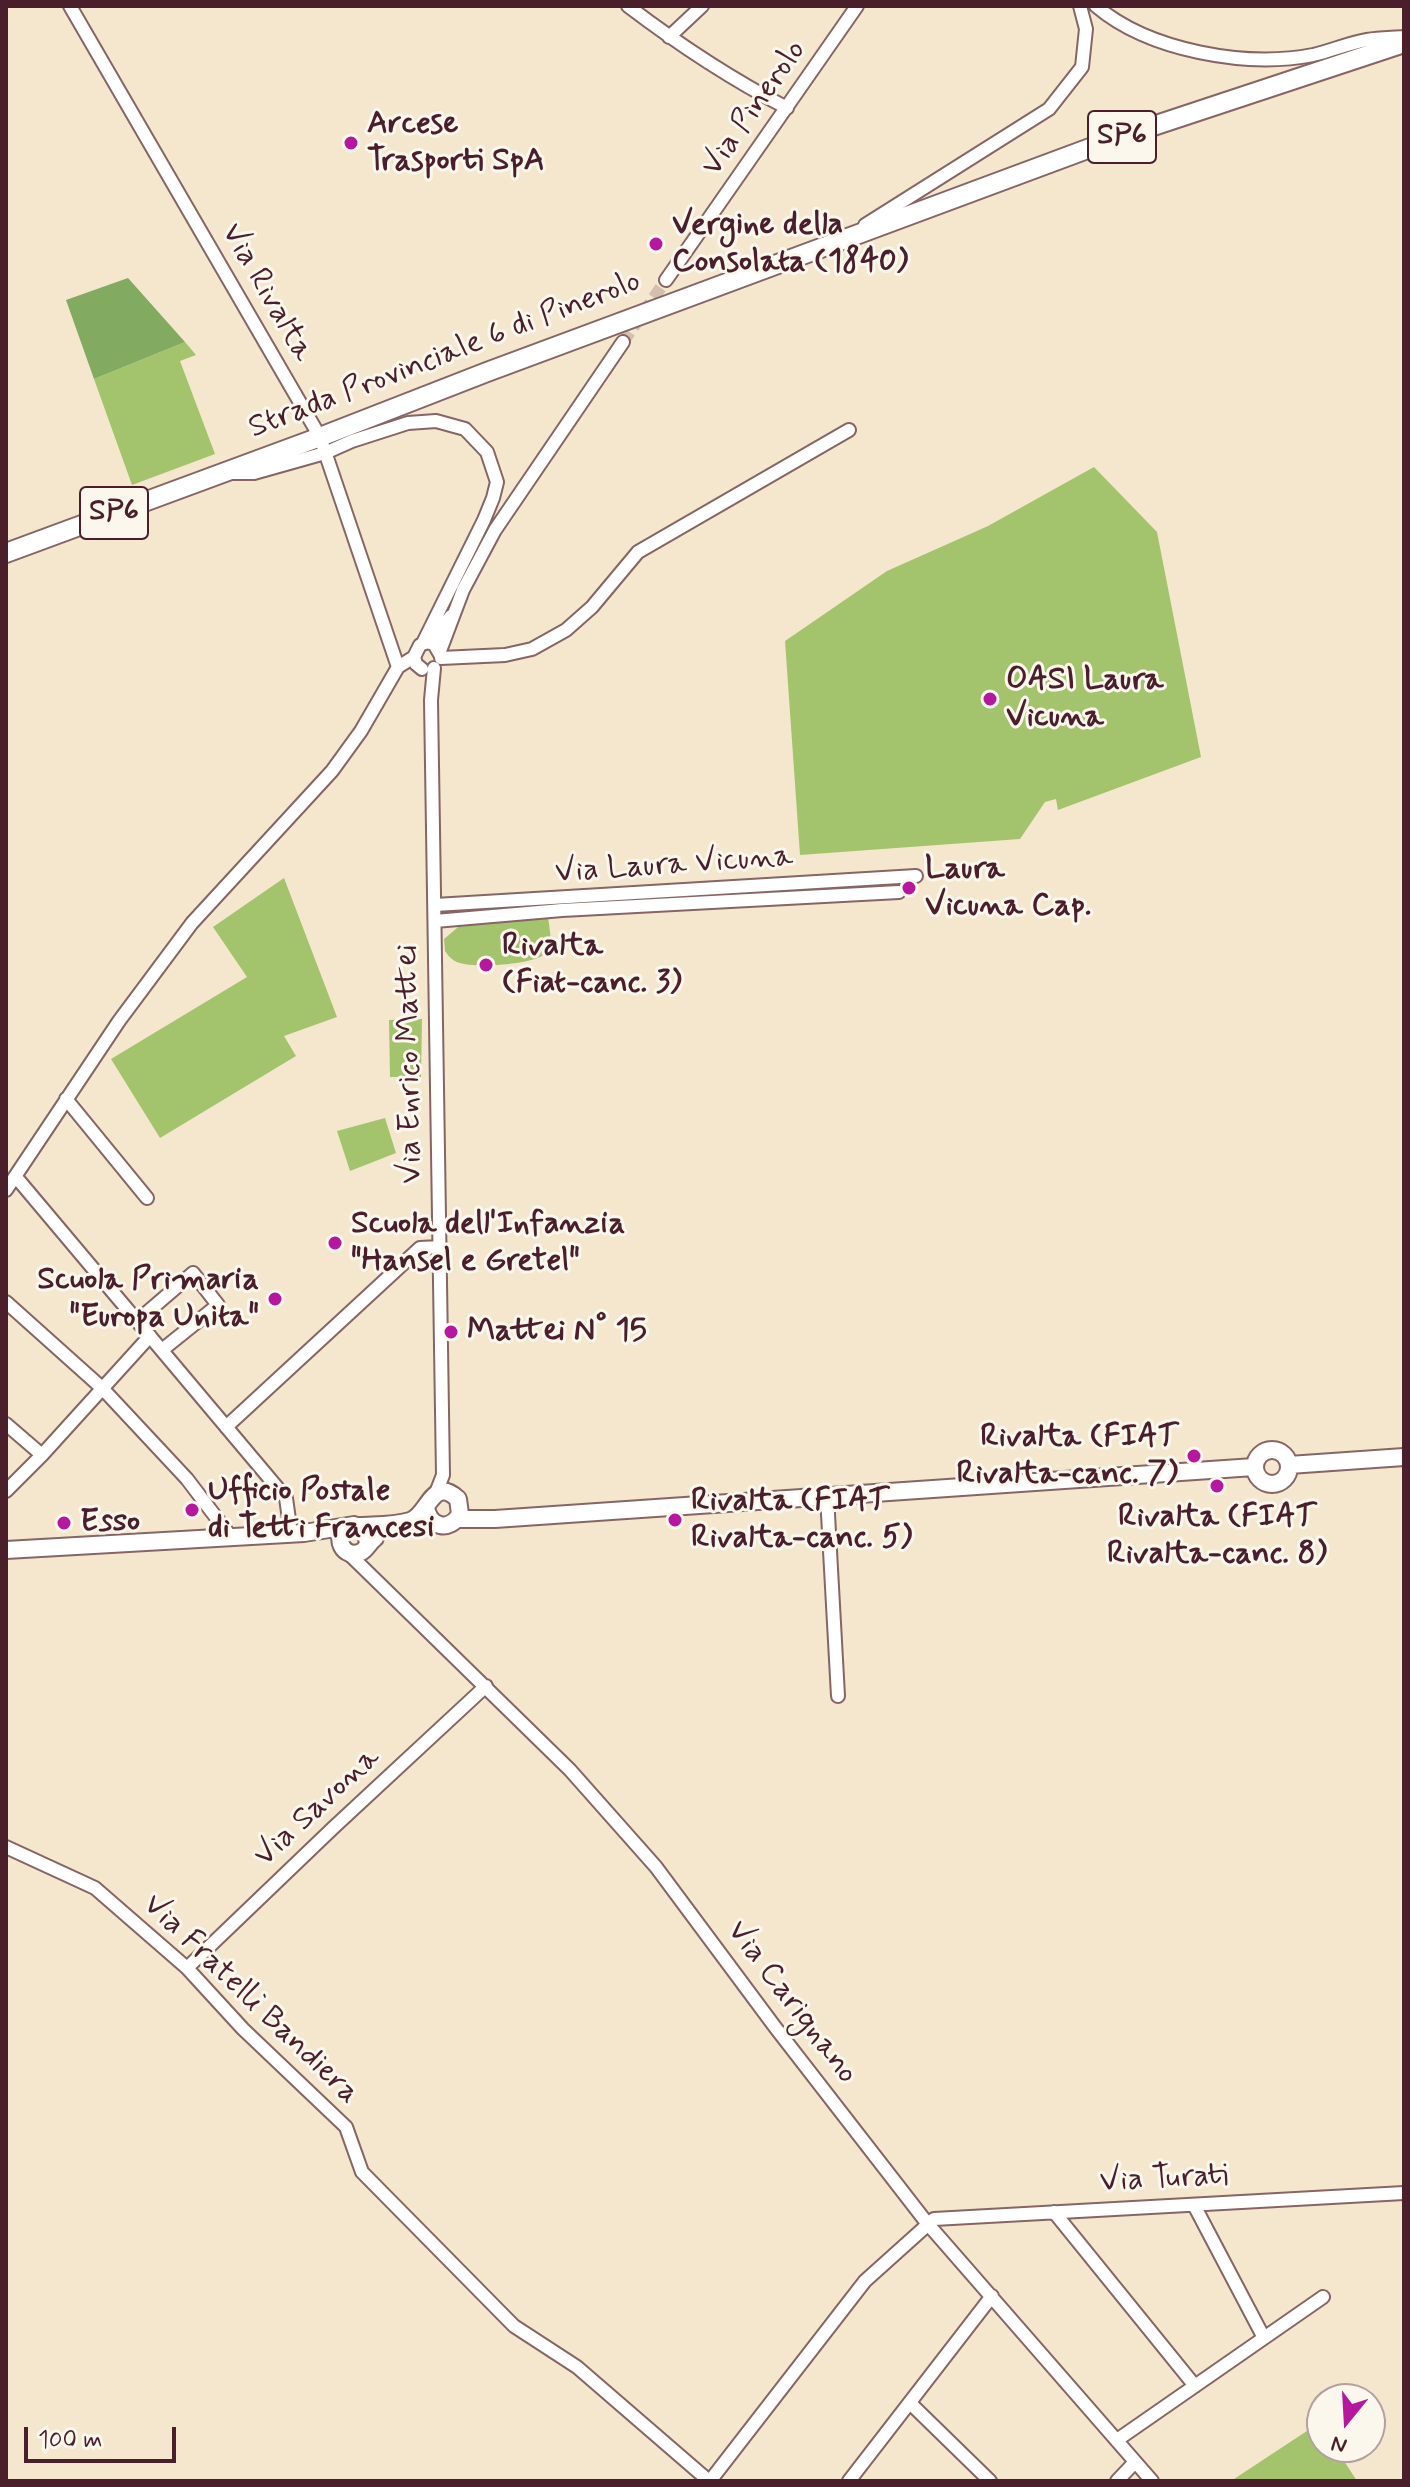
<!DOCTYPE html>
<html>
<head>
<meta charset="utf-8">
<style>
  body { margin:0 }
  #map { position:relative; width:1410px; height:2487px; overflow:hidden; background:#f4e7ce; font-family:Mynerve,sans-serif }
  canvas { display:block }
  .frame { position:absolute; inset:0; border:8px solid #4a1f2b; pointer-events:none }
  .north { position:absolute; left:1306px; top:2383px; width:80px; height:80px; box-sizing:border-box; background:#fbf7ec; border:2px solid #b4a19f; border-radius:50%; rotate:198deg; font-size:22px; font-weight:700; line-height:32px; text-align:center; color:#4a1f2b }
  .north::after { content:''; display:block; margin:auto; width:28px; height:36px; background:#b5179e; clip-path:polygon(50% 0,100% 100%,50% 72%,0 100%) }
  .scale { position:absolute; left:24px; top:2427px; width:152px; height:36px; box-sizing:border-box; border:4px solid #4a1f2b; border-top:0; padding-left:10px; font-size:24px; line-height:28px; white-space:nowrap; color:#4a1f2b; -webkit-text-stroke:6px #fbf7ec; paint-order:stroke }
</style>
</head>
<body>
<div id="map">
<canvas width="1410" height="2487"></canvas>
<div class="frame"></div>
<div class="north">N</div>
<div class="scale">100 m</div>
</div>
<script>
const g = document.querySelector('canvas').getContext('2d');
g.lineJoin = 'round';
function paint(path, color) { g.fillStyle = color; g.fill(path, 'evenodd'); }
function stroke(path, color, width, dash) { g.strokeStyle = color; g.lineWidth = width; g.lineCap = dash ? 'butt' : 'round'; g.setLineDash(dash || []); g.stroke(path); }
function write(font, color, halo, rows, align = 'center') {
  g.font = font + ' Mynerve,sans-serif'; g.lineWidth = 6; g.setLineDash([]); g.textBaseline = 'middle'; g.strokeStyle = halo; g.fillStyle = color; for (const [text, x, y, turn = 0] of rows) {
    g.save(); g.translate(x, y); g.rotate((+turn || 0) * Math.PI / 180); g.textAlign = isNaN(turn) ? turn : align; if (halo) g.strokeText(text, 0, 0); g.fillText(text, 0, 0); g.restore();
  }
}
const green = new Path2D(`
  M185,342L196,355L180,361L215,454L132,485L94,379Z
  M1094,467L1157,532L1201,757L1058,810L1056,799L1045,802L1020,839L800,855L785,641L887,571L988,526Z
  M284,878L337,1017L284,1036L296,1056L160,1138L111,1059L247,977L213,927Z
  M548,916C549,928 554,943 546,953C535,965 475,968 460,963C453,961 449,957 445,951L444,939L464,922Z
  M422,1019L421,1077H390L389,1020Z
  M385,1118L396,1153L350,1171L337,1131Z
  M1319,2423L1322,2427V2447H1335L1357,2481H1231Z`);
const forest = new Path2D(`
  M128,278L185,342L94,379L66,300Z`);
const streetTunnel = new Path2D(`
  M623,342L666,280`);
const street = new Path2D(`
  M70,6L320,437L398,667
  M628,6C678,44 731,79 787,108
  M1096,6C1149,51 1246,68 1313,55C1331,51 1349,43 1367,40C1379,38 1392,38 1404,37
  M669,37L702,6
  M865,225L1049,109L1082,67L1086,29L1080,6
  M666,280L857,6
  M233,473H254L325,453L352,441L408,423L436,421L465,429L487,452L497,482L493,498L484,520L423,643
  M430,643L451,616
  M440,651L463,590L495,530L623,342
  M441,658L505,655L532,649L566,630L592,607L638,552L849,430
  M434,668L431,700L443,1475L436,1493
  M422,669L416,664L414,657L420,645L428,642L434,644L441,656
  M435,905L916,876
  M435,921L562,910L899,892
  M66,1099L147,1198
  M16,1177L286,1498L291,1534
  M6,1190L119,1021L192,923L332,771L361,731L398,667L414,657
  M6,1302L102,1388L187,1479L231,1537
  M137,1321L193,1273L218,1305L162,1350
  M6,1424L42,1455
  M226,1427L420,1248L439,1247
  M6,1491L42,1455L150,1336
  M827,1496L838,1696
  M347,1552L570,1770L656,1867L775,2027L927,2223L1152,2481
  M6,1847L95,1888L187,1968L243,2029L346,2127L362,2172L514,2326L577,2367L709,2481
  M187,1968L333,1828L486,1686
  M1194,2205L1264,2338
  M1054,2212L1195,2386
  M910,2403L990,2481
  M1117,2440L1323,2297
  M710,2481L865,2281L934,2219L1404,2193
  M849,2481L992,2296
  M1117,2481L1135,2462`);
const secondary = new Path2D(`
  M1255 1467a17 17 0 1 1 34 0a17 17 0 1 1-34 0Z
  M1289,1465L1404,1457
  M458,1519H495L1254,1467
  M349,1526C331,1537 344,1560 361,1552C367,1549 369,1542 375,1538
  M359,1526C376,1525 393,1526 410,1521C429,1515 432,1475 458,1499L460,1514C450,1532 429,1528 426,1507
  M6,1550L304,1533L354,1525L365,1530L368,1543`);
const primary = new Path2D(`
  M6,553L320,437L487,372L1117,138L1404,43`);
const markers = [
  [351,143,8,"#b5179e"],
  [656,244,8,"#b5179e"],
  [990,699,8,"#b5179e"],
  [909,888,8,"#b5179e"],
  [486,965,8,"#b5179e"],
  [335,1243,8,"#b5179e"],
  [275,1299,8,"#b5179e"],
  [451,1332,8,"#b5179e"],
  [1194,1456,8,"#b5179e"],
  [1217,1486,8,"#b5179e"],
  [192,1510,8,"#b5179e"],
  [675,1520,8,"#b5179e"],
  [64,1523,8,"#b5179e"]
];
const shields = [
  [1122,137,68],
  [114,513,68]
];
const shieldNames = [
  ["SP6",1122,137],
  ["SP6",114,513]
];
const streetNames = [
  ["Via Pinerolo",755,109,-55],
  ["Via Rivalta",266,293,60],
  ["Strada Provinciale 6 di Pinerolo",445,356,-21],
  ["Via Laura Vicuna",674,866,-4],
  ["Via Enrico Mattei",411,1064,-91],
  ["Via Savona",318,1808,-43],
  ["Via Fratelli Bandiera",250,2000,44],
  ["Via Carignano",791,2003,53],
  ["Via Turati",1164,2180,-3]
];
const poiNames = [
  ["Arcese",367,125],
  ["Trasporti SpA",367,162],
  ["Vergine della",672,226],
  ["Consolata (1840)",672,263],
  ["OASI Laura",1006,681],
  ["Vicuna",1006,718],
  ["Laura",925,870],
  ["Vicuna Cap.",925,907],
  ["Rivalta",502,947],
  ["(Fiat-canc. 3)",502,984],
  ["Scuola dell'Infanzia",351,1225],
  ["\"Hansel e Gretel\"",351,1262],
  ["Scuola Primaria",259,1281,"right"],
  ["\"Europa Unita\"",259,1318,"right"],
  ["Mattei N° 15",467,1332],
  ["Rivalta (FIAT",1178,1438,"right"],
  ["Rivalta-canc. 7)",1178,1475,"right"],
  ["Ufficio Postale",208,1492],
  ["di Tetti Francesi",208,1529],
  ["Rivalta (FIAT",691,1502],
  ["Rivalta-canc. 5)",691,1539],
  ["Rivalta (FIAT",1217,1518,"center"],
  ["Rivalta-canc. 8)",1217,1555,"center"],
  ["Esso",80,1523]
];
paint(green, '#a3c46d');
paint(forest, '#82aa60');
stroke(streetTunnel, '#d2bfad', 12, [12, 6]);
stroke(street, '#866564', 16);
stroke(secondary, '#866564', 20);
stroke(primary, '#866564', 22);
stroke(street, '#fff', 12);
stroke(secondary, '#fff', 16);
stroke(primary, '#fff', 18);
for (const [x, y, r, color] of markers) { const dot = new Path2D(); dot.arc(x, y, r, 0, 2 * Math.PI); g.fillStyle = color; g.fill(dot); stroke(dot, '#fbf7ec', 3); }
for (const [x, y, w] of shields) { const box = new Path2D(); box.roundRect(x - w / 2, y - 26, w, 52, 6); g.fillStyle = '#fbf7ec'; g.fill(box); stroke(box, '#4a1f2b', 2); }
write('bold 30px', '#4a1f2b', null, shieldNames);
write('32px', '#4a1f2b', '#fbf7ec', streetNames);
write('bold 32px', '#4a1f2b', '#fbf7ec', poiNames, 'left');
</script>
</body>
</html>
